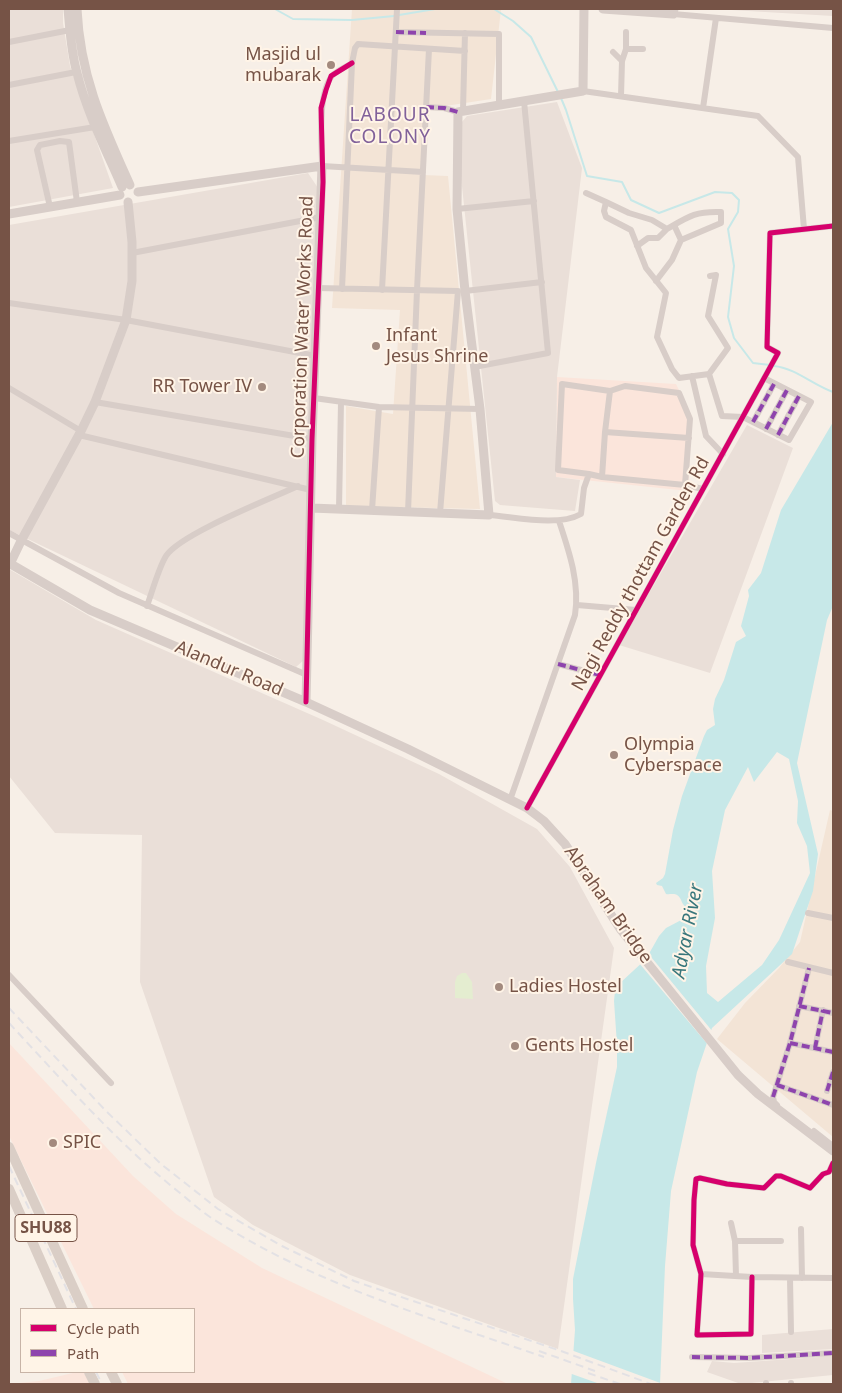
<!DOCTYPE html>
<html>
<head>
<meta charset="utf-8">
<style>
  body { margin:0 }
  #map { position:relative; width:842px; height:1393px; overflow:hidden; background:#f7efe7; font-family:"Noto Sans",sans-serif }
  canvas { display:block }
  .frame { position:absolute; inset:0; border:10px solid #765346; pointer-events:none }
  .legend { position:absolute; left:20px; top:1308px; width:175px; height:65px; box-sizing:border-box; background:#fff4e7; border:1px solid #c8b4a7; margin:0; padding:6px 9px; list-style:none; font-size:15px; color:#765346 }
  .legend li { display:flex; align-items:center; gap:10px; height:25px }
  .legend b { width:25px; border:1px solid #c8b4a7 }
</style>
</head>
<body>
<div id="map">
<canvas width="842" height="1393"></canvas>
<div class="frame"></div>
<ul class="legend">
<li><b style="height:6px;background:#d6006c"></b>Cycle path</li>
<li><b style="height:6px;background:#8e44ad"></b>Path</li>
</ul>
</div>
<script>
const g = document.querySelector('canvas').getContext('2d');
g.lineJoin = 'round';
function paint(path, color) { g.fillStyle = color; g.fill(path, 'evenodd'); }
function stroke(path, color, width, dash) { g.strokeStyle = color; g.lineWidth = width; g.lineCap = dash ? 'butt' : 'round'; g.setLineDash(dash || []); g.stroke(path); }
function write(font, color, halo, rows, align = 'center') {
  g.font = font + ' "Noto Sans",sans-serif'; g.lineWidth = 4; g.setLineDash([]); g.textBaseline = 'middle'; g.strokeStyle = halo; g.fillStyle = color; for (const [text, x, y, turn = 0] of rows) {
    g.save(); g.translate(x, y); g.rotate((+turn || 0) * Math.PI / 180); g.textAlign = isNaN(turn) ? turn : align; if (halo) g.strokeText(text, 0, 0); g.fillText(text, 0, 0); g.restore();
  }
}
const residential = new Path2D(`
  M352,9H501L491,99L426,109L423,175L448,176L480,509L346,506V406L393,414L400,310L332,308Z
  M830,810L833,811V1137L717,1039L745,1003L779,968L800,942Z`);
const commercial = new Path2D(`
  M557,377L676,384L692,416L688,491L556,477Z
  M9,1043L133,1176L176,1214L262,1268L508,1384H128L122,1372H194V1309H94L9,1136Z
  M77,1372H84L90,1384H9L39,1381Z`);
const industrial = new Path2D(`
  M9,9H63V23L70,66L113,188L9,207Z
  M714,9H833V16Z
  M557,102L582,168L557,377L556,477L580,480L575,511L500,505L495,501L456,129L467,116Z
  M308,173L318,188L304,660L296,667L9,530V225Z
  M747,425L793,448L710,673L619,645Z
  M9,569L96,620L323,720L439,774L537,829L570,867L614,948L558,1349L350,1275L253,1225L214,1197L140,982L142,835L55,833L9,776Z
  M833,1329V1349L762,1353V1335Z
  M833,1356V1375L741,1384L707,1372L712,1361L734,1363Z`);
const green = new Path2D(`
  M462,973H466L472,982L473,999L455,998V982L457,976Z`);
const water = new Path2D(`
  M833,422V606L827,620L797,763L818,854L813,891L792,954L712,1028L697,1072L671,1191L665,1266L660,1384H571L575,1330L573,1299V1279L596,1163L617,1067V1045L614,1001L615,991L620,983L646,959L659,936L666,928L687,917L686,907C681,904 682,898 677,895C674,893 669,895 666,894L662,886L657,885L656,883L663,878L665,874L673,830L682,796L704,736L707,730L715,725L713,709L715,699L724,680L736,642L746,636L741,626L749,596L748,590L761,573L781,510ZM777,752L789,759L798,801L797,823L807,846L810,873L779,940L762,965L718,1002L707,993L706,966L715,918L712,871L725,810L748,767L754,782Z`);
const pier = new Path2D(`
  M647,952L713,1032L709,1046L639,963Z
  M571,1350L663,1384H600L569,1373Z`);
const stream = new Path2D(`
  M275,9L293,19L352,20L394,16
  M494,9L513,21L531,37L558,92
  M399,15L435,9
  M561,98L566,110L587,176L622,182L631,200L659,213L715,192L732,193L739,200L738,212L728,229L734,266L728,317L734,338L753,363L770,365
  M774,366C795,368 813,385 833,392`);
const street = new Path2D(`
  M673,14L833,28
  M396,32L499,34V105
  M626,32V49H643
  M9,42L70,30
  M613,52L622,61
  M352,63C346,67 336,71 332,76C317,94 322,144 322,166L423,172
  M9,85L76,72
  M583,91L758,116L798,157L804,229
  M621,96L622,61L626,49
  M426,107L444,108L458,112
  M703,108L716,18
  M463,110L465,33
  M9,141L95,127
  M586,193L606,202
  M50,207L37,150L40,145L60,141L69,142L77,202
  M457,209L534,201
  M674,225L681,240
  M637,246L648,238H658L667,229
  M132,253L321,217
  M656,281L672,260L681,240L721,223V212C696,211 689,216 667,229L652,220L629,213L606,202L604,211L606,217L631,230L646,268L666,293L657,337L672,369L679,378L709,374L728,348L708,316L716,275L710,276
  M317,288L458,291L440,513
  M342,289L352,63L355,48L358,44L465,51
  M382,290L397,9
  M465,291L542,282
  M9,303L126,320L316,356
  M474,367L548,353L524,101
  M709,374L722,416L743,417L789,440L811,402L764,378
  M692,376L706,436L723,454
  M9,388L81,431
  M610,391L625,386L679,393L690,419L685,485
  M314,398L379,407L480,409
  M95,402L312,439
  M753,422L774,384
  M766,429L787,390
  M605,432L689,438
  M79,435L311,490
  M778,435L799,396
  M589,474L558,470L562,384L610,391L605,432L602,477
  M339,509L341,402
  M372,510L379,407
  M408,512L417,290L429,49
  M489,515C516,517 558,527 581,514L584,488L589,474L602,477L685,485L703,489
  M9,533L119,593L307,675
  M577,605L636,610
  M147,606C152,592 159,567 166,556C180,534 270,499 298,486
  M558,664L600,675
  M510,800L575,615C580,583 569,551 559,521
  M527,808L778,353L767,347L770,233L833,226
  M808,913L833,918
  M788,962L833,973
  M9,975L111,1083
  M799,1006L833,1013
  M790,1043L833,1052
  M815,1048L823,1010
  M777,1085L833,1105
  M827,1091L833,1072
  M777,1105L774,1102L773,1097L790,1043L809,968
  M814,1131L833,1146
  M731,1223L735,1241L736,1276
  M801,1229L802,1278
  M735,1241H781
  M701,1274L752,1277L833,1278
  M752,1277L751,1334L697,1335L701,1274L693,1245L694,1200L696,1179L700,1178L727,1184L764,1188L776,1176H781L810,1188L823,1174L829,1172L833,1163
  M790,1278L791,1332
  M692,1357L749,1358L833,1353
  M766,1383V1384
  M791,1383V1384`);
const secondary = new Path2D(`
  M68,9C70,30 71,52 77,73C87,113 106,150 122,187
  M77,9C80,76 103,125 130,185
  M603,9L673,14L674,9
  M138,192L322,166L312,439L306,702
  M9,214L120,195
  M311,508L489,515L480,409L465,291L457,209L458,112L583,91L584,9
  M9,563L90,610L306,702L408,749L527,808L544,821L565,844L621,930L738,1075L758,1094L833,1151
  M10,564L21,541L81,431L95,402L126,320L132,281V242L128,202`);
const primary = new Path2D(`
  M9,1147L83,1309
  M9,1189L62,1309
  M89,1372L95,1384
  M111,1372L117,1384`);
const rail = new Path2D(`
  M9,1008L106,1111L161,1164L218,1209L282,1246L354,1281L561,1351L651,1384
  M9,1023C64,1082 117,1143 180,1193C191,1202 202,1212 213,1219C314,1284 431,1318 544,1357
  M9,1166L76,1309
  M539,1351L595,1371
  M96,1372L102,1384
  M588,1373L620,1384`);
const quiet = new Path2D(`
  M396,32L426,33
  M426,107L444,108L458,112
  M753,422L774,384
  M766,429L787,390
  M778,435L799,396
  M558,664L600,675
  M799,1006L833,1013
  M790,1043L833,1052
  M815,1048L823,1010
  M777,1085L833,1105
  M827,1091L833,1072
  M773,1097L790,1043L809,968
  M692,1357L749,1358L833,1353
  M766,1383V1384
  M791,1383V1384`);
const cycleway = new Path2D(`
  M306,702L312,439L323,182L321,108L326,90L331,76L352,63
  M527,808L778,353L767,347L770,233L833,226
  M752,1277L751,1334L697,1335L701,1274L693,1245L694,1200L696,1179L700,1178L727,1184L764,1188L776,1176H781L810,1188L823,1174L829,1172L833,1163`);
const markers = [
  [331,65,5,"#a38a7e"],
  [376,346,5,"#a38a7e"],
  [262,387,5,"#a38a7e"],
  [614,755,5,"#a38a7e"],
  [499,987,5,"#a38a7e"],
  [515,1046,5,"#a38a7e"],
  [53,1143,5,"#a38a7e"]
];
const shields = [
  [46,1228,62]
];
const shieldNames = [
  ["SHU88",46,1228]
];
const poiNames = [
  ["Masjid ul",321,55,"right"],
  ["mubarak",321,76,"right"],
  ["Infant",386,336],
  ["Jesus Shrine",386,357],
  ["RR Tower IV",252,387,"right"],
  ["Olympia",624,745],
  ["Cyberspace",624,766],
  ["Ladies Hostel",509,987],
  ["Gents Hostel",525,1046],
  ["SPIC",63,1143]
];
const streetNames = [
  ["Corporation Water Works Road",303,327,-88],
  ["Nagi Reddy thottam Garden Rd",641,574,-61],
  ["Alandur Road",229,669,23],
  ["Abraham Bridge",608,905,55]
];
const neighbourhoodNames = [
  ["LABOUR",390,116],
  ["COLONY",390,138]
];
const waterNames = [
  ["Adyar River",688,931,-79]
];
paint(residential, '#f3e4d6');
paint(commercial, '#fbe5db');
paint(industrial, '#eadfd8');
paint(green, '#e4edd0');
paint(water, '#c7e8e8');
paint(pier, '#f7efe7');
stroke(stream, '#c7e8e8', 2);
stroke(street, '#d8cdc8', 6);
stroke(secondary, '#d8cdc8', 9);
stroke(primary, '#dacec6', 10);
stroke(rail, '#e3e1e4', 2, [8, 5]);
stroke(quiet, '#8e44ad', 4, [8, 4]);
stroke(cycleway, '#d6006c', 5);
for (const [x, y, r, color] of markers) { const dot = new Path2D(); dot.arc(x, y, r, 0, 2 * Math.PI); g.fillStyle = color; g.fill(dot); stroke(dot, '#fff4e7', 2); }
for (const [x, y, w] of shields) { const box = new Path2D(); box.roundRect(x - w / 2, y - 13.5, w, 27, 4); g.fillStyle = '#fff4e7'; g.fill(box); stroke(box, '#765346', 1); }
write('bold 16px', '#765346', null, shieldNames);
write('18px', '#765346', '#fff4e7', poiNames, 'left');
write('18px', '#765346', '#fff4e7', streetNames);
g.letterSpacing = '1px';
write('19px', '#81619a', '#fff4e7', neighbourhoodNames);
g.letterSpacing = '0px';
write('italic 19px', '#39777c', '#fff4e7', waterNames);
</script>
</body>
</html>
